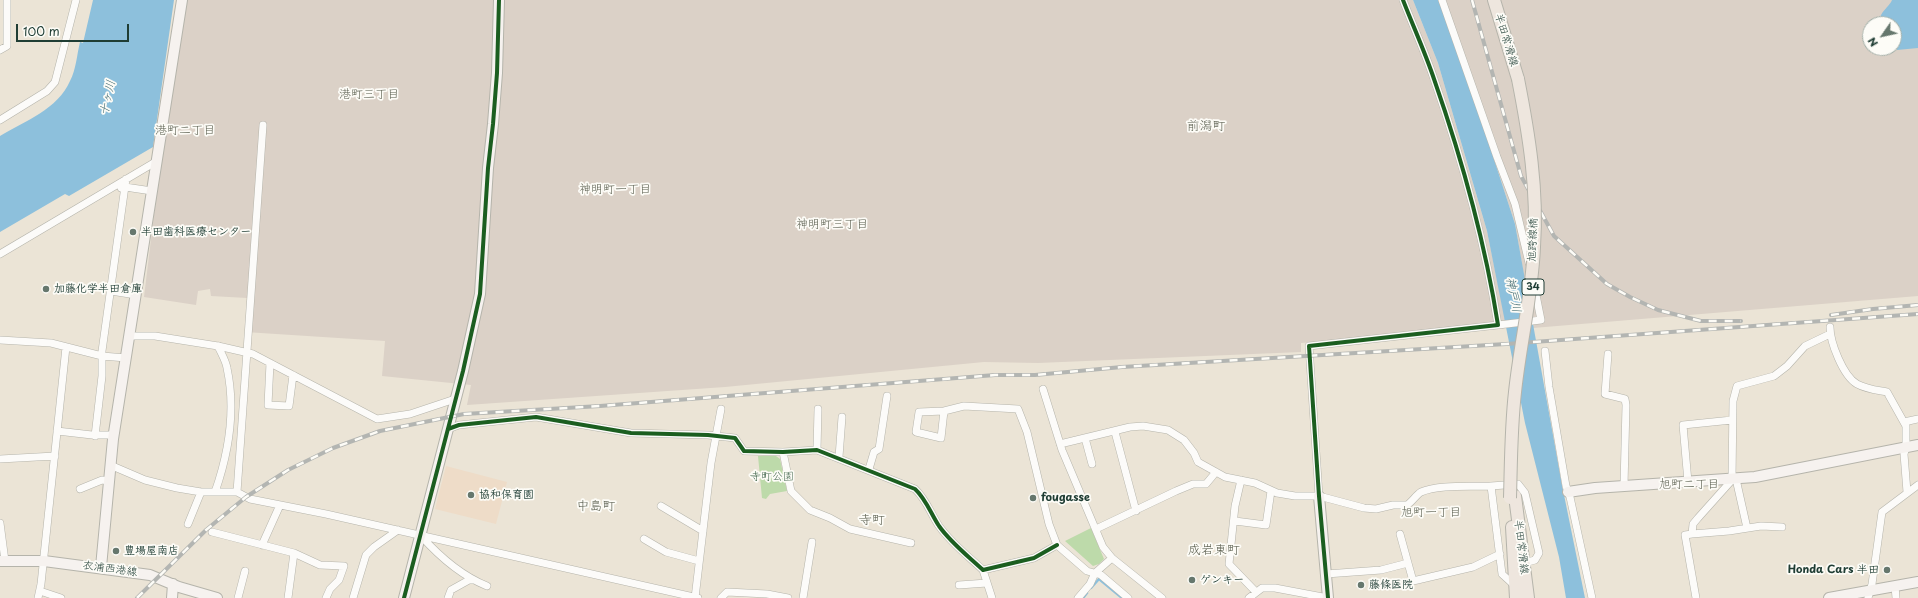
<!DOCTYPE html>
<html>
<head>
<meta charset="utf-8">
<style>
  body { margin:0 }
  #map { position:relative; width:1918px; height:598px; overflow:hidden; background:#ebe4d6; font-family:"Playpen Sans",sans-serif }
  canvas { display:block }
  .north { position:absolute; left:1862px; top:16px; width:40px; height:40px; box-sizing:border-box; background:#fdfcf7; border:1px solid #a4b0a9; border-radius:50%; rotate:236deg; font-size:11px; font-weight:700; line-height:16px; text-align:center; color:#1f3d34 }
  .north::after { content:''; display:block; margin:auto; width:14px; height:18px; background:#66776d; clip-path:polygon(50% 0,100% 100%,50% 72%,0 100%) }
  .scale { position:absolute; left:16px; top:24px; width:113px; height:18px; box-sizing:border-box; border:2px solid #1f3d34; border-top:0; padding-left:5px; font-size:12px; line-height:14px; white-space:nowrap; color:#1f3d34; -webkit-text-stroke:3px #fdfcf7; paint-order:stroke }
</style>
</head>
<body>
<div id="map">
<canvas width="1918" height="598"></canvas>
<div class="north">N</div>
<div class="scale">100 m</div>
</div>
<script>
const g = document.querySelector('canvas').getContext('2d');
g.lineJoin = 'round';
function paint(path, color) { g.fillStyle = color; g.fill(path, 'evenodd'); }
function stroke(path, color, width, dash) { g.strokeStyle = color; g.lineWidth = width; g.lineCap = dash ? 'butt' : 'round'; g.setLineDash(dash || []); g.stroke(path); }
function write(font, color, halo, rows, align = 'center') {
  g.font = font + ' "Playpen Sans","Klee One",sans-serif'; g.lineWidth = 3.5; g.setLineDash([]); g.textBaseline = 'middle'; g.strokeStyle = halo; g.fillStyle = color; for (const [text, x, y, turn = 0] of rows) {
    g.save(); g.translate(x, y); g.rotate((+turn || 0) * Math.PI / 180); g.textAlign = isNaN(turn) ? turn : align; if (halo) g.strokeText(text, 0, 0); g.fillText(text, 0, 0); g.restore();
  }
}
const built = new Path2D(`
  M446,466L507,482L496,524L435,509Z`);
const industrial = new Path2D(`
  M180,0H1413L1438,63L1487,231L1507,328L1301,343V352L1038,363L984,362L725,387L467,405L471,385L382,376L385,341L245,332L247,298L211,296L210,289L198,291L196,305L144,297Z
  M1439,0H1918V296L1533,328L1515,224L1491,150ZM1870,24H1894V48H1870Z`);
const green = new Path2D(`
  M758,456H776L780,459L787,491L770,494L766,499L762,498Z
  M1091,528L1104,559L1099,564L1093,566L1065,541Z`);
const water = new Path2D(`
  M93,0H174L153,147L69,196L65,194L0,232V136C25,121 58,109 70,81C76,70 77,54 80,42L83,43Z
  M1413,0H1439L1491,150L1515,224L1562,485L1585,598H1566L1559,557L1525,423L1487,231L1438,63Z
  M1892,0H1918V48L1897,50L1894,43V24H1881C1877,13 1888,9 1892,0Z`);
const stream = new Path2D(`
  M1091,588L1099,579L1122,598
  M1083,598L1087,593`);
const street = new Path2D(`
  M1442,0L1497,157L1515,204L1529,263
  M0,50L7,46V0
  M0,120L47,91L55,82L76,0
  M121,188L125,187L152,191
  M0,254L157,161
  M111,291L136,295
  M1498,325L1541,320L1534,285
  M1830,327C1830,342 1843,376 1857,384C1866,389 1876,390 1887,392L1906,426V447L1904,454L1907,492
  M130,336H155L218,346L253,354L377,419L410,414L455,399
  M0,340L51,343L102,356L126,358
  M1545,351L1549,387L1566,486L1570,497L1592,598
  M1608,354L1605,394L1625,399L1626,405L1624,486
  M270,363L268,405L289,406L293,375
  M1043,389L1062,450L1103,547L1112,558L1162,598
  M944,411L941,438L916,432L919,412L944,411L964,406L1018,409L1027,432L1049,524L1057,545L1087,571L1101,575L1128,598
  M1904,422L1918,419
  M448,429L459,425L536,417L631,433L708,435L735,438L744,451L783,452L817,450L915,489C926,499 931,514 939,526C951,543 968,556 983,570L1034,558L1057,545
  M57,431L92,435H114
  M1115,432L1136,511
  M95,436L102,376V351L126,179
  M1085,438L1092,464
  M1060,444L1130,427L1143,426L1168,430L1184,440L1194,453L1198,462L1225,477L1255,483L1277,493L1295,496H1319L1364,508L1376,509L1393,505H1407C1412,502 1416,495 1421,492C1439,484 1471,487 1491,486
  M817,450L818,409
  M783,452L791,491L810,510L830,518L850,529L911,543
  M839,457L842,417
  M0,459L55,456
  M110,465L145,480L177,488L201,492H237L250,499L326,514L698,598
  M869,469L874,452L879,449L887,396
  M1736,479L1747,528
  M1241,480L1235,506L1229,564L1256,592
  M1688,482L1683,425L1732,420
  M80,489L102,480L109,481
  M215,492C229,452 236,410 227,368C226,361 221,353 218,346
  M237,492L263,125
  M1319,496L1309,346L1498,325C1485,242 1462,159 1434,79C1425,52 1413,26 1403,0
  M661,506L703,531
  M1235,521L1266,525L1271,491
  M0,523L5,561
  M188,524L201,492
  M1096,529L1176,491L1193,484H1206L1216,472
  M212,532L294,553L320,565L344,566L339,580L330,589L326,598
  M1400,534L1408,563
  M1692,534L1729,531L1761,526L1782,527
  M421,536C439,556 462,576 487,586
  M644,539L666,552L699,561
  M262,545L280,505
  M983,570L992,598
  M1326,574L1381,570L1408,563L1413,581L1473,567L1500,554
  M959,585L987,583
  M1514,585L1502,574L1491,486L1518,484L1525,493L1539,553L1535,560L1524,563
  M1895,586L1896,598
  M40,591L61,598
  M38,598L41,584L66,347
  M238,598L245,571
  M288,598L294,553
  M353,598L366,555L374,547L398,530
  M448,598L451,590L469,580H473
  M695,598L711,463L721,409
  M721,598L727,592L767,594L788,598
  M803,598L812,542
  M1078,598L1090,584L1095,573L1112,558
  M1249,598L1262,588H1275L1328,598
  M1696,598L1685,535L1692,534L1693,524L1698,518L1732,480L1733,401L1737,386L1774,376L1787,366L1805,346L1830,334
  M1868,598L1872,584L1882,512L1918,485`);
const secondary = new Path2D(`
  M1568,492L1595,488L1755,477L1918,445
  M1319,496L1328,598
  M0,561H44L150,575L179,587L217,598
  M101,567L113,439L182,0
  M172,598L173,584
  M404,598L463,371L480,294L488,168L493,124L497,73L499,0
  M1829,598L1918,582`);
const primary = new Path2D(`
  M1494,0L1518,79
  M1515,496L1528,598
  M1512,527L1516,598`);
const rail = new Path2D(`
  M1472,0L1521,176L1554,236L1607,284L1630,297L1658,310L1701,321H1741
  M1831,315L1873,309L1918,305
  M137,598L206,530L246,497L288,470L333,448L380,431L464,414L600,406L995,375H1035L1122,367L1506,344L1918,314`);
const primaryBridge = new Path2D(`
  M1510,498C1511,462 1511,427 1515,392C1520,344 1532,296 1534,247C1538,190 1529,135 1518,79`);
const cycleway = new Path2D(`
  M448,429L459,425L536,417L631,433L708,435L735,438L744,451L783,452L817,450L915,489C926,499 931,514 939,526C951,543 968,556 983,570L1034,558L1057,545
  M404,598L463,371L480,294L488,168L493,124L497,73L499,0
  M1328,598L1319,496L1309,346L1498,325C1485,242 1462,159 1434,79C1425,52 1413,26 1403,0`);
const markers = [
  [133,232,4,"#66776d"],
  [46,289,4,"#66776d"],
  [471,495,4,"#66776d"],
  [1033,498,4,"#66776d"],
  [116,551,4,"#66776d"],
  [1887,570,4,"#66776d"],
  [1192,580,4,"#66776d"],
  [1361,585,4,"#66776d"]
];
const shields = [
  [1533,287,22]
];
const shieldNames = [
  ["34",1533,287]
];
const streetNames = [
  ["半田常滑線",1506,40,73],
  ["旭跨線橋",1533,240,-88],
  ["半田常滑線",1521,547,83],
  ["衣浦西港線",110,569,8]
];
const poiNames = [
  ["半田歯科医療センター",141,232],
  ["加藤化学半田倉庫",54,289],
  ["協和保育園",479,495],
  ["fougasse",1041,498],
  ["豊場屋南店",124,551],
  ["Honda Cars 半田",1879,570,"right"],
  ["ゲンキー",1200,580],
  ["藤條医院",1369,585]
];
const parkNames = [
  ["寺町公園",772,477]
];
const neighbourhoodNames = [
  ["港町三丁目",369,95],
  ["港町二丁目",185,131],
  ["神明町一丁目",615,190],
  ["神明町三丁目",832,225],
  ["旭町二丁目",1689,485],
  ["旭町一丁目",1431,513]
];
const waterNames = [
  ["十ヶ川",108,98,-78],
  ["神戸川",1513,295,79]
];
const quarterNames = [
  ["前潟町",1206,126],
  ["中島町",596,506],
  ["寺町",872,520],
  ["成岩東町",1214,550]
];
paint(built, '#eedcc8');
paint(industrial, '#dbd1c7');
paint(green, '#bddaaa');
paint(water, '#8dc0dc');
stroke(stream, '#8dc0dc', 2.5);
stroke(street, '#b5b4ab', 8);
stroke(secondary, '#b5b4ab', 12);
stroke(primary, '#b5b4ab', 14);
stroke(street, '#fcfbf9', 7);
stroke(secondary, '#f6f2ef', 10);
stroke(primary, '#eee6de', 12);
stroke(rail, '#b3b5b2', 4);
stroke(rail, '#fdfcf7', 2.5, [8]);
stroke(primaryBridge, '#b5b4ab', 14, []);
stroke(primaryBridge, '#eee6de', 12);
stroke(cycleway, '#1b5e20', 4);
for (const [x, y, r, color] of markers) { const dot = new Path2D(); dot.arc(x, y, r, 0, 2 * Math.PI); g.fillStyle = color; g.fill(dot); stroke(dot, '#fdfcf7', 1.5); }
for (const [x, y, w] of shields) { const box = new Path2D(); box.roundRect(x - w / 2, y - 8, w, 16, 3); g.fillStyle = '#fdfcf7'; g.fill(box); stroke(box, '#1f3d34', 1); }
write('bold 10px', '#1f3d34', null, shieldNames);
write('11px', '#1f3d34', '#fdfcf7', streetNames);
write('bold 11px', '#1f3d34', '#fdfcf7', poiNames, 'left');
write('11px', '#3d6248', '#fdfcf7', parkNames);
write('12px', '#5c6051', '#fdfcf7', neighbourhoodNames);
write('italic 12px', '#346067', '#fdfcf7', waterNames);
write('13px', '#5c6051', '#fdfcf7', quarterNames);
</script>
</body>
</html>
